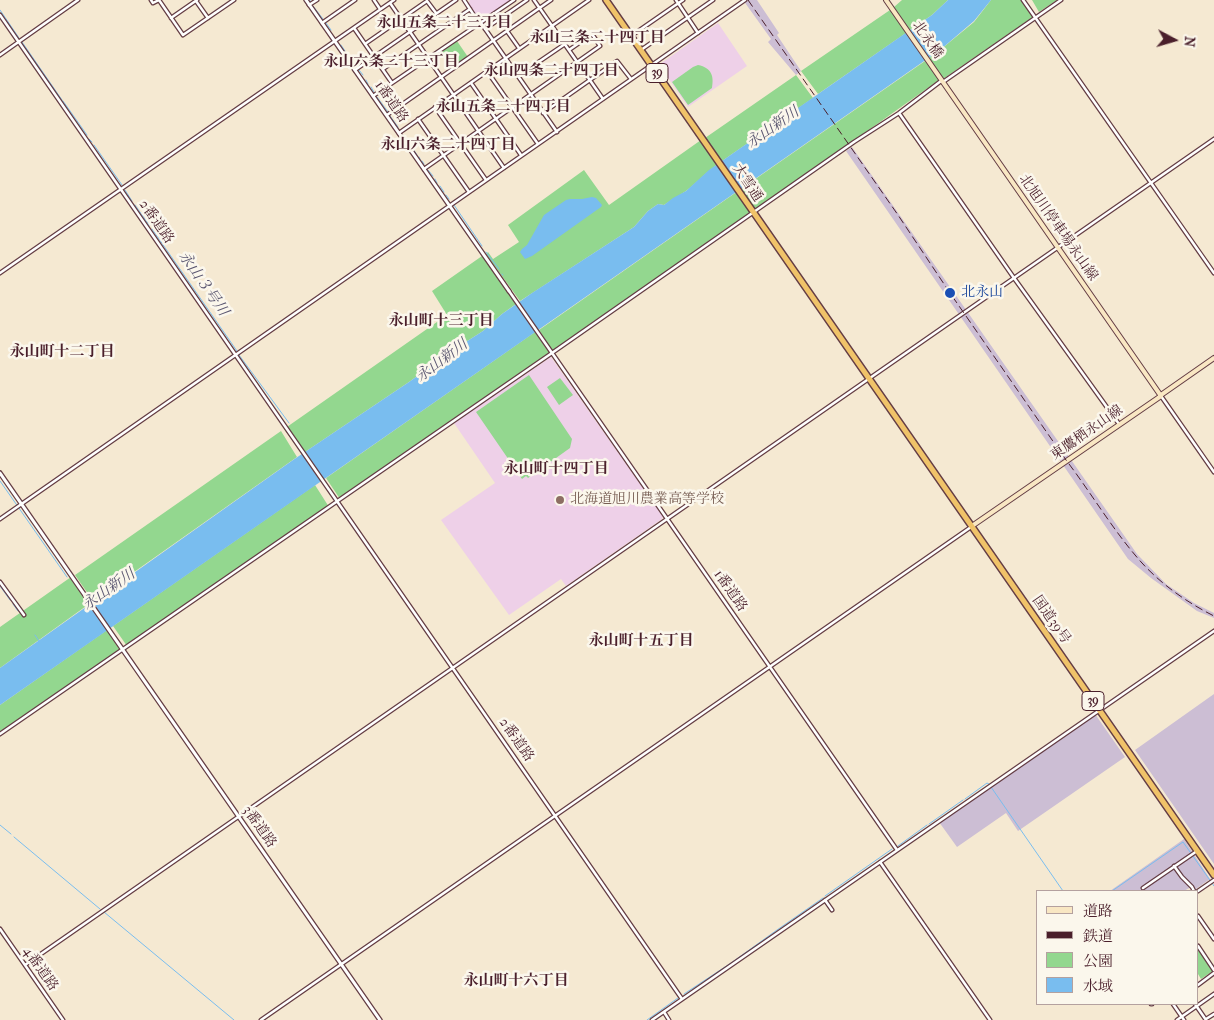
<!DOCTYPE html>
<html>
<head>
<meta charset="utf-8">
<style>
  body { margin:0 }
  #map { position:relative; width:1214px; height:1020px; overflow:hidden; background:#f5e9d2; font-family:"IM FELL French Canon","Noto Serif JP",serif }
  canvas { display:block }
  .legend { position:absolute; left:1036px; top:890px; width:162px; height:115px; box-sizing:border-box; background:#fbf7ec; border:1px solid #b4a19f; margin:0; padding:6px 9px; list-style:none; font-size:15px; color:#4a1f2b }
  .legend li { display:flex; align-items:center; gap:10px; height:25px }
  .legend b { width:25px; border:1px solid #b4a19f }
  .north { position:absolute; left:1149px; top:15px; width:50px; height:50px; -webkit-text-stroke:4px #fbf7ec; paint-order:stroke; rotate:96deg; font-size:14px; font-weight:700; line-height:20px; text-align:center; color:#4a1f2b }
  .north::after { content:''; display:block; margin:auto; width:18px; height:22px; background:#4a1f2b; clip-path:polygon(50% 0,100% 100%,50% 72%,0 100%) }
</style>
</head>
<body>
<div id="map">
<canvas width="1214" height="1020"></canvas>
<ul class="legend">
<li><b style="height:6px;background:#f9e7c3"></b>道路</li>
<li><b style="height:6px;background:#4a1f2b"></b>鉄道</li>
<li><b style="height:14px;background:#93d78f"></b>公園</li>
<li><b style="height:14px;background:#79bdef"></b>水域</li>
</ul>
<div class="north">N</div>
</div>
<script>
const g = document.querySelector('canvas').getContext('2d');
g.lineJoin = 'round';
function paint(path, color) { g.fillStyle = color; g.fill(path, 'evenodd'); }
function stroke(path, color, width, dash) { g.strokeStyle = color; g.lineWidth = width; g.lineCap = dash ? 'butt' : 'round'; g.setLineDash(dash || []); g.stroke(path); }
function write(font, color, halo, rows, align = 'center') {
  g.font = font + ' "IM FELL French Canon","Noto Serif JP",serif'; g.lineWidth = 5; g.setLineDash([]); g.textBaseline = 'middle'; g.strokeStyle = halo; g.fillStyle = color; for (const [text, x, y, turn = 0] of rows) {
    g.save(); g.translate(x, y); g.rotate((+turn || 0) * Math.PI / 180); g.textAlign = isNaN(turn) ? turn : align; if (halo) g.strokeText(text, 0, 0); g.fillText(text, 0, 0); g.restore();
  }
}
const built = new Path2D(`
  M470,0H511L481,21L468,3Z
  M718,23L747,66L688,107L660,66V64Z
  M551,357L663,517L662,519L566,586L561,579L509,615L441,520L495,483L454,423Z`);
const industrial = new Path2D(`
  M743,0H757L779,33L777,35L801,71L796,75L768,42L771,39Z
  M852,147L1137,554L1166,584L1194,603L1214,613V618L1197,611L1151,578L1128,559L846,151Z
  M1214,694V864L1135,750Z
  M1095,714L1125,757L1018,831L1006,813L957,847L939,822Z
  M1184,839L1210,879L1193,891L1191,887L1184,891H1110Z`);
const green = new Path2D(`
  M902,0H948L932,15L910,30L894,7Z
  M991,0H1021L1033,17L943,79L929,58L940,50L974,22Z
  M1032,0H1057L1039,12Z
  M890,10L906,33L818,94L801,71Z
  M551,28L558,38L547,45L541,36Z
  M457,41L468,57L453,67L442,51Z
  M925,61L939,80L755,211L741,189Z
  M698,65C712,68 714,76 712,88L688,105L672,82L693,67Z
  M796,75L813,98L722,161L705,138Z
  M701,140L718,164C706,172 697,183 686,191C679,196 671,200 664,205L658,204L648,211L634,227L520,301L486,254L488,252L493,259L519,242L508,225L584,170L609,205Z
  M738,191L752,213L553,352L539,330Z
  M482,256L516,304L502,314L483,331L458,347L409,382L302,454L284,429L447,315L432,291Z
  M535,332L550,354L459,415L340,499L326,478Z
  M529,375L572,439L570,448L528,478L526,476L522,479L476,412Z
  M560,378L573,395L559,405L547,387Z
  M281,431L297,457L93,601L75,575Z
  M315,485L329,507L127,646L113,626Z
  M71,577L89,604L0,668V627Z
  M107,630L121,651L0,734V705Z
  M1198,950L1213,971L1201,979L1198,974Z`);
const water = new Path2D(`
  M948,0H991L974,21L940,50L0,705V668L293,460L409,382L458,347L483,331L502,314L532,293L634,227L648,211L658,204L664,205L673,198L686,191L709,170L910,30L932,15Z
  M592,197L596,198L602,205L601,207L532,256L525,259L520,252L522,249L527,245L544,215L566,200L570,199H582Z`);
const stream = new Path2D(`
  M310,0V1
  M313,6L323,19
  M0,10L19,38
  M326,23L331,30
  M22,42L62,100
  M341,45L345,51
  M348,54L352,61
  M354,64L356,66
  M359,70L363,75
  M366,80L368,84
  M371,87L374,92
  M377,97L388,112
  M63,101L87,135
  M390,116L398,127
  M403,135L406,139
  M89,139L92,142
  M408,141L411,146
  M94,145L122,185
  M413,149L417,155
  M419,157L420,159
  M422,161L424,164
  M428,170L433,176
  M435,179L437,183
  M440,186L444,192
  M125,190L132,201
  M446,195L449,199
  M135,205L149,225
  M454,205L482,246
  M152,229L237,351
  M486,252L499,269
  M502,274L503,275
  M239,355L289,423
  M0,481L67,577
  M0,586L10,600
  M13,604L18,611
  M35,635L39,641
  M991,787L1063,891
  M965,799L987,783L989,784
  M929,824L963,800
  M0,825L11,834
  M14,837L100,909
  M898,846L927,825
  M1112,891L1183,842L1214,886
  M825,896L892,849
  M104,912L234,1020
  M684,994L731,963L777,930L823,898
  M647,1020L678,998`);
const minor = new Path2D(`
  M151,0L153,3L159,0
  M159,0L183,35L234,0
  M374,0L380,9
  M464,0L479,23
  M534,0L603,99
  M676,0L698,33
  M1023,0L1214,273
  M196,1L208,18
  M427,1L436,13
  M390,3L504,168
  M309,5L317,0
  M0,15L682,999
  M171,18L197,0
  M322,23L355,0
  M481,23L557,132
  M354,28L392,83
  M485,29L527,0
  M507,31L519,48
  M631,36L683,0
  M365,44L427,1
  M641,50L713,0
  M0,55L78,0
  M383,69L470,9
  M355,70L456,0
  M487,71L538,144
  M518,76L565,44
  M943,82L1061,0
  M471,83L521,155
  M373,96L514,0
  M435,107L486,180
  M543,113L617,61L631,79
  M899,113L1014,278L1119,424
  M387,115L551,0
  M418,119L469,192
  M399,133L589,0
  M424,169L600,46L592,34L569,50
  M0,273L394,0
  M509,291L897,850
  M1161,396L1214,472
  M0,519L745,0
  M0,582L24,615
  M0,734L552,353L854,142L899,113L941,81
  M880,862L990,1020
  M1174,866L1182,877L1192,887L1194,891
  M1143,888L1197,851
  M1198,891L1214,880
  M825,900L832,910
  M1198,916L1214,939
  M0,929L63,1020
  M1198,946L1214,970
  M25,965L1214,139
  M1198,985L1214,973
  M1151,1004H1152
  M1173,1004L1184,1020
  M1195,1004L1206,1020
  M664,1012L669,1020
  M1206,1019L1214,1014
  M261,1020L971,527
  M652,1020L1214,631
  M1177,1020L1214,994`);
const tertiary = new Path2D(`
  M306,0L509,291
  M0,473L380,1020`);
const secondary = new Path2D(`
  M886,0L1161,396L972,526
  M1161,395L1214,358`);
const trunk = new Path2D(`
  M606,0L1214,875`);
const rail = new Path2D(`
  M748,0L898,215L950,293L1066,460C1092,494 1114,532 1142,563C1162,585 1188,603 1214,616`);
const markers = [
  [950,293,6,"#1a4fb4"],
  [560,500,5,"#8d6e63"]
];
const shields = [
  [657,73,22],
  [1093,701,22]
];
const shieldNames = [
  ["39",657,73],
  ["39",1093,701]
];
const streetNames = [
  ["北永橋",927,40,55],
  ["1番道路",391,102,55],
  ["大雪通",747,183,56],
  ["2番道路",156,222,55],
  ["北旭川停車場永山線",1058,228,55],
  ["東鷹栖永山線",1087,433,-35],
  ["1番道路",730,591,55],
  ["国道39号",1051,620,55],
  ["2番道路",516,740,55],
  ["3番道路",259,827,55],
  ["4番道路",40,969,55]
];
const transitNames = [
  ["北永山",961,293]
];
const educationNames = [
  ["北海道旭川農業高等学校",570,500]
];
const neighbourhoodNames = [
  ["永山五条二十三丁目",444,23],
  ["永山三条二十四丁目",597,38],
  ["永山六条二十三丁目",391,62],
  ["永山四条二十四丁目",551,71],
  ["永山五条二十四丁目",503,107],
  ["永山六条二十四丁目",448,145],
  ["永山町十三丁目",441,321],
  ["永山町十二丁目",62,352],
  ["永山町十四丁目",556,469],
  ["永山町十五丁目",641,641],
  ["永山町十六丁目",516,981]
];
const waterNames = [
  ["永山新川",773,128,-35],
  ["永山３号川",203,284,55],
  ["永山新川",442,361,-37],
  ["永山新川",109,590,-35]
];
paint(built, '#eed0e8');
paint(industrial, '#ccbed4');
paint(green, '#93d78f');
paint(water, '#79bdef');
stroke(stream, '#79bdef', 1);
stroke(minor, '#643d44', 5);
stroke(tertiary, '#643d44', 5.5);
stroke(secondary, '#643d44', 6);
stroke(trunk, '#643d44', 8);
stroke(minor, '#fff', 2.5);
stroke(tertiary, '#fff', 3);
stroke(secondary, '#f9e7c3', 4);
stroke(trunk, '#f0c369', 5);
stroke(rail, '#4a1f2b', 1, [8, 4]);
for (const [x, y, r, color] of markers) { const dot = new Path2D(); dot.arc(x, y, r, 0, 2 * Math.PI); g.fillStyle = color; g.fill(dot); stroke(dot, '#fbf7ec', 2); }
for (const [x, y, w] of shields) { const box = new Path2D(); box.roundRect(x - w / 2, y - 9.5, w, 19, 4); g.fillStyle = '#fbf7ec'; g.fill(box); stroke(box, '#4a1f2b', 1); }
write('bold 12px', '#4a1f2b', null, shieldNames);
write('14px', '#4a1f2b', '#fbf7ec', streetNames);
write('14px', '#164399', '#fbf7ec', transitNames, 'left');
write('14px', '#785e54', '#fbf7ec', educationNames, 'left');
write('bold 15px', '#4a1f2b', '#fbf7ec', neighbourhoodNames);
write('italic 15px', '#5a5670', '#fbf7ec', waterNames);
</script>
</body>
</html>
